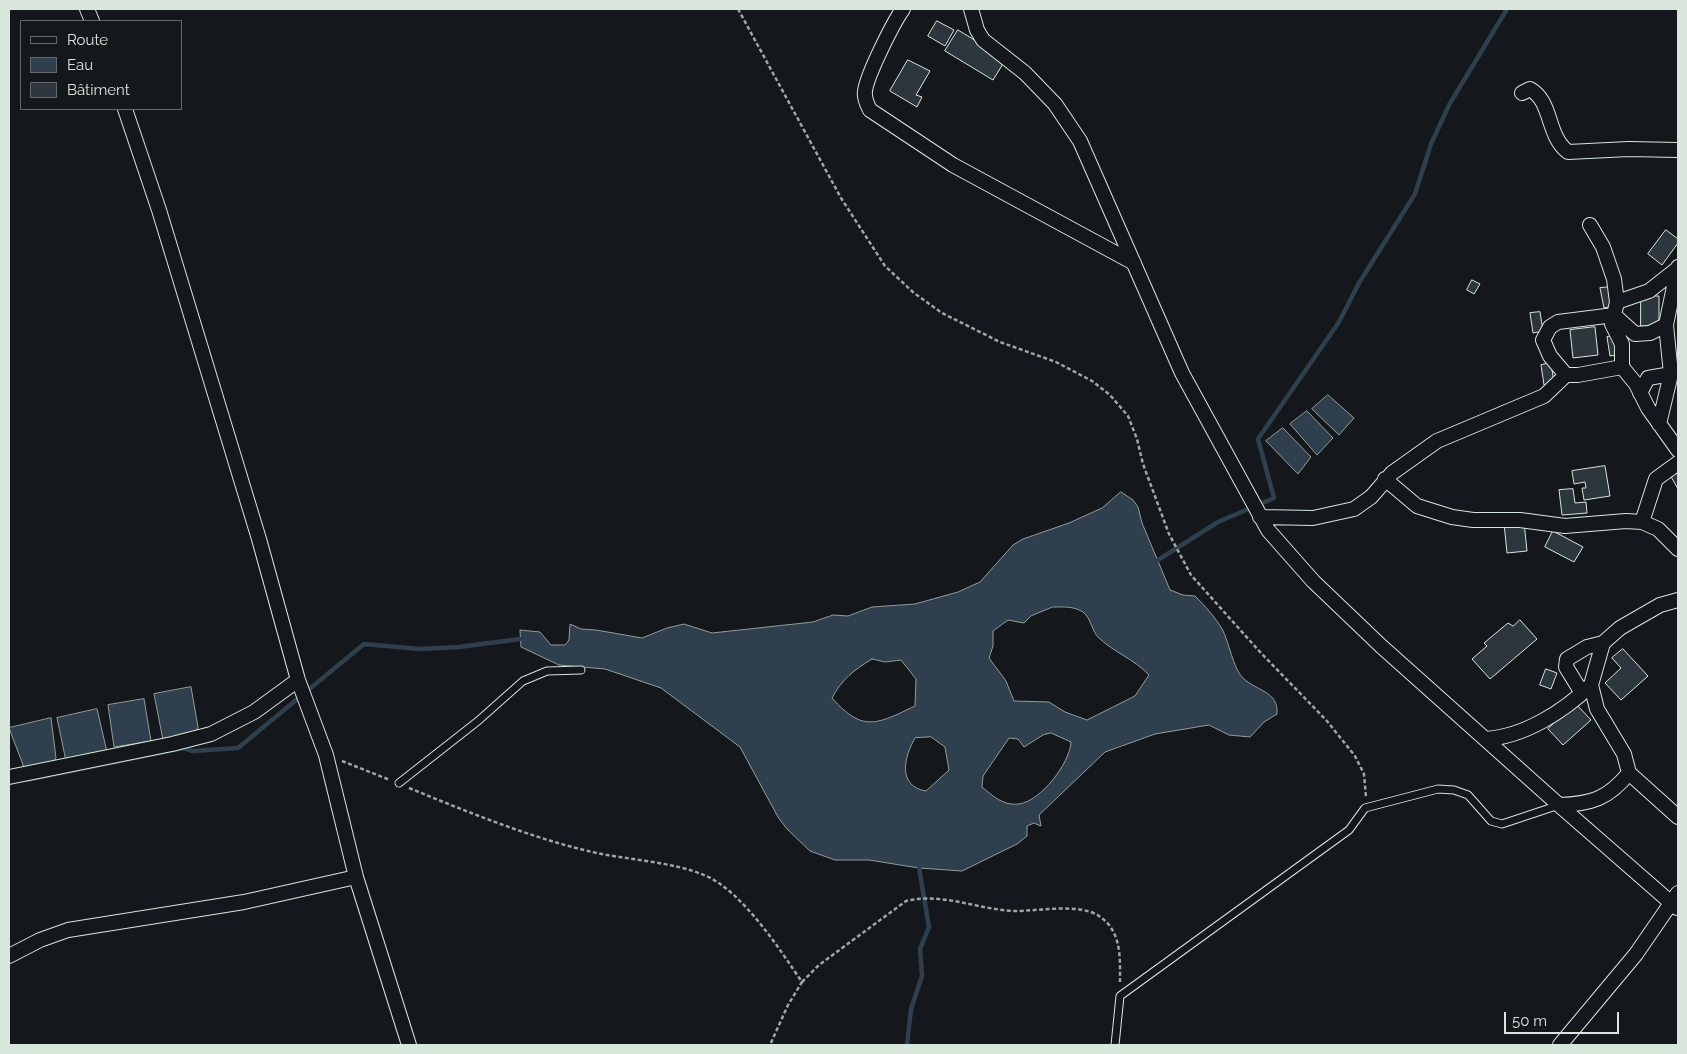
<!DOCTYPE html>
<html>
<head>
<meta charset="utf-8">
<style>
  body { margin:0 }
  #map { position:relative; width:1687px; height:1054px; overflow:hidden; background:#14181c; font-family:Raleway,sans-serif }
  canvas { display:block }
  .frame { position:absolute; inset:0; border:10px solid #d8e6dc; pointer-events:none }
  .legend { position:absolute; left:20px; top:20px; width:162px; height:90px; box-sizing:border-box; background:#14181c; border:1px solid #626a69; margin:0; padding:6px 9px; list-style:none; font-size:15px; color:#d8e6dc }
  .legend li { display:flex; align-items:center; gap:10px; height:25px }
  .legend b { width:25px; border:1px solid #626a69 }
  .scale { position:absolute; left:1504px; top:1012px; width:115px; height:22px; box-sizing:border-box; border:2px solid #d8e6dc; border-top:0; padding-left:6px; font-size:15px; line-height:18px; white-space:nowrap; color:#d8e6dc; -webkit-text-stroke:4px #14181c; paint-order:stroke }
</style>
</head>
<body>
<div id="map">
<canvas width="1687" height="1054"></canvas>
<div class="frame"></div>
<ul class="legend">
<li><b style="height:6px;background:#14181c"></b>Route</li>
<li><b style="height:14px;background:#2f3f4d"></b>Eau</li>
<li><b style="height:14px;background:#2c363c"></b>Bâtiment</li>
</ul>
<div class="scale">50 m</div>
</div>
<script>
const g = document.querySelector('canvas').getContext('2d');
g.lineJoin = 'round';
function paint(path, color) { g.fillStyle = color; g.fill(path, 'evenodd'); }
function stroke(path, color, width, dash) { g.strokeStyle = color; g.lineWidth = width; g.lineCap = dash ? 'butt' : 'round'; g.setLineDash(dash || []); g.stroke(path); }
const water = new Path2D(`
  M1328,395L1354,418L1339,435L1312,409Z
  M1307,411L1333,438L1317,455L1290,424Z
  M1283,428L1311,457L1298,474L1266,441Z
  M1121,492L1133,500L1138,507L1142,523L1170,590L1183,595L1195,596C1205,606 1215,617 1222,629C1229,641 1233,669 1243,678C1256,691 1279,691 1277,714L1264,722L1250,737L1229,735L1209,725L1155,734L1105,752L1039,815L1041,826L1034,823L1027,826V836L1017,844L962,871L919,868L869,860H835L810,851L787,829L778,817L740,747L661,688L605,669L559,665L521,647L520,630L540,632L551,645H565L569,640L570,624L581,629L596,630L642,638L667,628L684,624L712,633L813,622L833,615L848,616L872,607L915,604L958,592L980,582L1013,545L1023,539L1069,523L1102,508ZM1053,607C1064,607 1073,606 1083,612C1091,618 1092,632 1099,638C1115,653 1134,659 1149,675L1135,696L1087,720L1065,712L1049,702L1014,701L1006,681L989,658L993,646V631L1008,620L1024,623L1031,616ZM872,659L885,662L901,660L916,679L915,706C877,724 863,733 832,698C842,679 854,670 872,659ZM1051,733L1071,742C1070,763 1041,801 1019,804C1003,806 993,796 982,787L983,776L1009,738L1018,739L1024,747L1043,735ZM931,737L945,747L949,770L926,791C897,786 904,757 915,738Z
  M191,687L198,727L196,733L163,740L154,694Z
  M144,699L151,741L114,747L108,705Z
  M97,709L107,752L66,761L57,718Z
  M51,718L56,758L51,765L25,770L9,728Z`);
const stream = new Path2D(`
  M1158,560L1218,522L1274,498L1258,439L1339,322L1359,283L1415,194L1431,144L1449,105L1507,9
  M27,780L183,748L193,751L238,748L364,644L420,649L459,647L520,639
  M907,1045L911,1009L922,976L920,949L929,927L919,868`);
const building = new Path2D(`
  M937,21L954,30L945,46L928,36Z
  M958,30L1006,59L993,80L945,51Z
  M908,60L930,71L916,95L922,97L917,107L890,91Z
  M1666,230L1678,239V243L1662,265L1648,254Z
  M1472,280L1480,284L1474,294L1467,290Z
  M1611,287L1614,306L1604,308L1600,288Z
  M1641,296H1659V326H1641Z
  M1540,312L1543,331L1533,333L1530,313Z
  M1595,327L1598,355L1573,358L1570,330Z
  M1617,335L1621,354L1610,356L1607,337Z
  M1551,363L1554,383L1544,385L1541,365Z
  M1605,466L1610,496L1584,500L1582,488H1586L1585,482L1574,484L1572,471Z
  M1678,468V489L1669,473Z
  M1573,489L1575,503L1586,502L1587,513L1562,515L1559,490Z
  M1524,522L1527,551L1507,553L1504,523Z
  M1553,531L1583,547L1574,562L1545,547Z
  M1520,620L1537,639L1490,679L1472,659L1487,646L1484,643L1508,623L1513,626Z
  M1623,649L1648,676L1621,700L1605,683L1621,668L1612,658Z
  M1546,669L1557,673L1551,689L1540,685Z
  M1576,704L1591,720L1563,745L1548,729Z`);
const path = new Path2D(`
  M738,9L841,198L885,266L914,293L942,313L1000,342L1056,362L1092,381L1110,395L1128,416L1137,439L1143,464L1169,534L1191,575L1260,652L1327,721L1355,756L1364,774L1366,797
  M342,761L390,780
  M409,788C468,812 526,836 588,851C624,860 673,861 706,876C743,892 780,950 802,982L788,1005L770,1045
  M802,982L819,965L906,901C943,892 978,910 1016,911C1038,911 1080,903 1099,916C1122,931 1120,958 1120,982`);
const lane = new Path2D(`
  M399,783L478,721L523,681L547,671L581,670
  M1115,1045L1120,996L1349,830L1365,808L1438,789L1454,790L1468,795L1491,821L1502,824L1559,805`);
const street = new Path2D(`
  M87,9L92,21
  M903,9C893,23 867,75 865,91C864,98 867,104 870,110L953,165L1134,263
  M971,9L977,30L983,40L1025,73L1055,104L1080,141L1182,373L1268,530L1313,581L1381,646L1559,805C1591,804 1608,799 1629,773
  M1522,93L1530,89C1553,102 1546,135 1568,152L1629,149L1678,150
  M125,109L159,210L259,539L298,680L326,755L356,877L409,1045
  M1590,225L1603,247L1614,279L1617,302L1612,324L1622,344V367L1636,384L1648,408L1678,450
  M1617,302L1649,291L1677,269
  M1614,315L1558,322L1550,327L1543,340L1550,356L1566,375H1578L1622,367
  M1614,315L1635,334L1650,333L1666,325
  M1640,393L1648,378L1671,374L1676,369
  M1659,424L1671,374L1666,325L1678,267
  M1385,479L1417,506L1452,517L1473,520H1520L1565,526L1626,521L1642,522L1658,529L1678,549
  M1260,517L1313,518L1354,509L1371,497L1392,473L1437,441L1544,396L1566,375
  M1642,522L1656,479L1678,463
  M1678,600L1660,605L1620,628L1603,643L1591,685L1597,709L1624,754L1629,773L1678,817
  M1582,693L1566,667L1567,659L1587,647L1603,643
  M1485,739C1524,737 1564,711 1591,685
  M9,777L172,744L211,734L254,712L298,680
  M1559,805L1677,908
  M9,956L40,940L68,930L244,902L356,877
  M1560,1045L1636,954L1678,893`);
paint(water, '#2f3f4d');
stroke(water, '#939e99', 1);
stroke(stream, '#2f3f4d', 4.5);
paint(building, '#2c363c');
stroke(building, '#d8e6dc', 1);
stroke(lane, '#d8e6dc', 9);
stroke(street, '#d8e6dc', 16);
stroke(path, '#9da8a2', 2.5, [4, 2.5]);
stroke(lane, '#14181c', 7);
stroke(street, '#14181c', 14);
</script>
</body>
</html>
